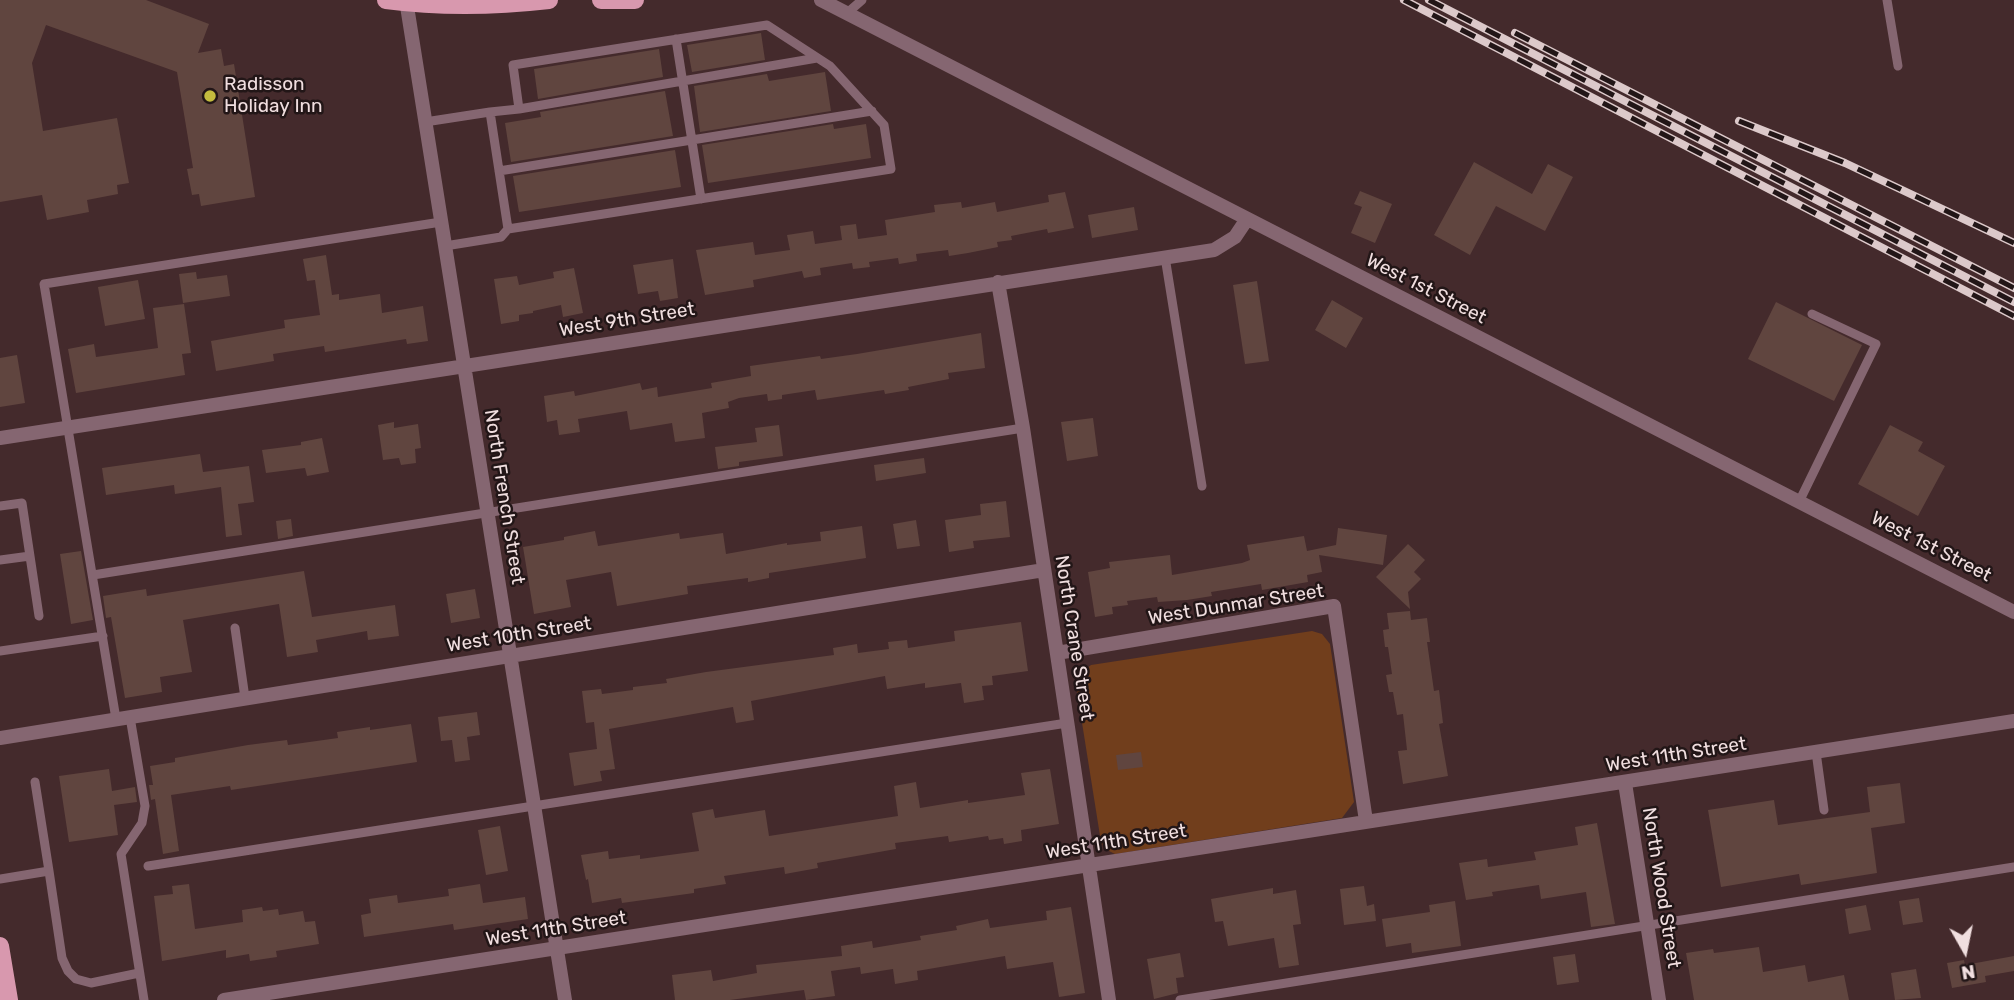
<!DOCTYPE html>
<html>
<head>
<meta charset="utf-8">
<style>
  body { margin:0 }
  #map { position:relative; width:2014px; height:1000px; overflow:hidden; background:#442a2c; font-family:Rubik,sans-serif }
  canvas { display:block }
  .north { position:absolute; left:1930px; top:916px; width:70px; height:70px; -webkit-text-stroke:5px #221617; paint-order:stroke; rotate:171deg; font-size:19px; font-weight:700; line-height:28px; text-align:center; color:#f0dedf }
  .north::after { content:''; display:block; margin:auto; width:24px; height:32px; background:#f0dedf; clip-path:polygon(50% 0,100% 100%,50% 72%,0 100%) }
</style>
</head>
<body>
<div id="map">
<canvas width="2014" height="1000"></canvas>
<div class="north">N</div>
</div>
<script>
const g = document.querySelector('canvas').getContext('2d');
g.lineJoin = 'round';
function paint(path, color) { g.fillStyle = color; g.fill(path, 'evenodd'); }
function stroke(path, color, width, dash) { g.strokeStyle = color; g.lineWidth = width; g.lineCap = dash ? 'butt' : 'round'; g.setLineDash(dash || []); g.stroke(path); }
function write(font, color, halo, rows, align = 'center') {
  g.font = font + ' Rubik,sans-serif'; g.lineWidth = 5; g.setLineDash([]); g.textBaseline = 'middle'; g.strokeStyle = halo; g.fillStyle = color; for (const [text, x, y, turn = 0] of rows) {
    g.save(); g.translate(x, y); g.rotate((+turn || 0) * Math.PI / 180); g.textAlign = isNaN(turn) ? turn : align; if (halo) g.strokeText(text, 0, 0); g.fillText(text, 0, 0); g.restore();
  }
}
const green = new Path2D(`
  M1312,631L1322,634L1330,644L1354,802L1342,818L1115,854L1105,849L1101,842L1076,685L1082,672L1091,665Z`);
const building = new Path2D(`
  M0,0H146L209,24L198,53L221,49L224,66L234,64L255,197L201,206L199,194L192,195L187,169L193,168L177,72L46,25L32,63L43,131L117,118L129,183L117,185L118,194L87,200L89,212L47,220L42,195L0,202Z
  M761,33L765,60L692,72L687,45Z
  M659,49L663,77L538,99L534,69Z
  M825,72L831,111L700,132L694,86L767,74L769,81Z
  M665,91L673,136L511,162L505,123L541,117L540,112Z
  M833,124L834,129L866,124L871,158L708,183L702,145Z
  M675,150L681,187L519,212L513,176Z
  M1474,162L1532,194L1548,164L1573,177L1545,231L1496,206L1470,255L1434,235Z
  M1360,191L1392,204L1375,243L1351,233L1362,207L1354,204Z
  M1065,192L1074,228L1048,233L1047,229L1011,236L1012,240L997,242L998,247L968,253L949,256L948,250L916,254L917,261L899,264L898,258L869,262L870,267L853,269L852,263L820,268L821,275L804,278L802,271L753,280L754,287L705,295L696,250L753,242L755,255L790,250L787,235L813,231L815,244L842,240L840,226L856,224L858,239L887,235L885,220L935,212L934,205L961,202L962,208L995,202L997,212L1049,202L1048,195Z
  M1134,207L1138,230L1092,238L1088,215Z
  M326,255L332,295L339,294V300L380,294L382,313L423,306L428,341L407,344L406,339L325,352L324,346L273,354L274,361L216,371L211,341L285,328L284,320L320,315L315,280L307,281L303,259Z
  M673,259L678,298L660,301L658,291L638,294L633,265Z
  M574,268L583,313L563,317L561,305L533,311V313L519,315V321L501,324L494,279L517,276L519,285L554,278L553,272Z
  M196,272L197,279L227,275L230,296L183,303L179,274Z
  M138,280L145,319L105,326L98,287Z
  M1257,281L1269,361L1245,364L1233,285Z
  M1332,300L1363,318L1346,348L1315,330Z
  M1776,302L1862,345L1834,401L1748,359Z
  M184,304L191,353L182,354L185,375L76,393L68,349L94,344L96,357L158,348L153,308Z
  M981,333L985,368L948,373L949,379L908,387L909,390L885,394L884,390L817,400L815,390L782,395V399L768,401L767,394L739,398L728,402L729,408L702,413L705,438L675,442L672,423L630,430L627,411L578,419L580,432L559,435L557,420L547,422L544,396L574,391L575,396L640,383L642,390L657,387L658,397L712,388L711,383L751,376L750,366L820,356L821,359L857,354Z
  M17,355L25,403L0,407V358Z
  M1093,418L1098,456L1067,461L1061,422Z
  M394,422V428L418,424L421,448L415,449L416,463L401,465L399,458L383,460L378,425Z
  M779,425L783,456L739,462V466L718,469L715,447L757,442L755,428Z
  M1890,425L1923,442L1918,451L1945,466L1918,516L1858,484Z
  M322,438L329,472L307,476L305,468L266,473L262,450L301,445V442Z
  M200,454L203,472L249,466L254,502L238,504L242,535L226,537L221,487L175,494L174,485L106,495L102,468Z
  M924,458L926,473L876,481L874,465Z
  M1006,501L1010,537L973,541L974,548L949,552L945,520L981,515L980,504Z
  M291,519L293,536L278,539L276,521Z
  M916,520L920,546L897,549L893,524Z
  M862,526L866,558L769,573V578L748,582V578L687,586L688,594L617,606L611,572L566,580L571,607L534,614L523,547L564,540V537L595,531L598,546L679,533L680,539L723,533L726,554L787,543V545L821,541L820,532Z
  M1338,528L1387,535L1383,565L1319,555L1322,572L1307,575L1308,582L1262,590L1261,584L1211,592L1212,596L1187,600L1158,602L1157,597L1127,601L1128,605L1112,607L1113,614L1095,617L1088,572L1110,568L1109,562L1170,555L1172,575L1242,563L1250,560L1247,545L1304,536L1307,551L1336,545Z
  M1408,544L1425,560L1414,572L1421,579L1408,592L1410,609L1376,577Z
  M81,551L93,620L71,624L60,554Z
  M304,571L312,617L395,605L399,636L368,640L367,631L316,640L318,652L287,657L279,604L183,620L192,672L160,677L162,692L125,698L111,617L106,618L103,596L146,589L147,596Z
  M475,589L480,618L451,623L446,594Z
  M1410,611L1411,620L1427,618L1430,642H1427L1434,691L1439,690L1443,723L1439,724L1448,776L1403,784L1398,751L1407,750L1403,714L1397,715L1393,692H1389L1386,675L1392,674L1388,647H1385L1383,630L1389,629L1387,613Z
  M1021,622L1028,671L992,676L993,685L982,686L984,700L964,703L961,683L925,688V683L887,689L885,676L751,701L754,720L736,723L733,707L609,729L615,769L600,771L602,781L574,786L569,753L597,749L594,722L586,723L582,691L601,689L602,694L633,690V687L667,683L666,679L706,672L834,655L833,648L857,644L858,653L889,649L888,642L907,640L908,648L955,641L954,631Z
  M477,712L480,735L467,737L470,760L455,762L452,740L441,741L438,717Z
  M411,724L417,762L231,790L230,786L171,795L179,851L163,854L155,799L151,800L149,785H153L150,766L175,762V758L248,745L287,740L288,745L338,738L337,732L370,727V730Z
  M1141,752L1143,767L1118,770L1116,755Z
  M109,769L112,791L135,787L137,802L114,805L118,835L69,842L59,776Z
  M1050,769L1059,824L1021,830L1022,841L1004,844L1003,838L989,840L988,836L949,842L948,836L895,843L896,849L817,863L818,868L785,874L784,867L724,876L726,884L694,889V893L622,903L621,898L592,903L588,879L586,880L581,855L608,851L609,859L640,855V859L699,851L692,813L713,809L715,818L765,810L769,836L898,816L894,786L916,782L920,808L968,800V803L1025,795L1021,773Z
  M1900,783L1905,823L1871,828L1877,873L1801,885L1799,874L1721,887L1708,810L1774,800L1778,825L1870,812L1867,787Z
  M1597,823L1615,924L1591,927L1586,892L1541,899L1539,885L1492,892L1493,896L1466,900L1459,863L1487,859L1488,867L1536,860L1534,852L1578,845L1575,827Z
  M500,826L508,871L486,875L478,830Z
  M189,884L195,929L243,922L242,910L262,907L263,911L278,909L279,915L303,911L305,922L315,921L319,944L276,951L277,957L250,961L249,954L226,958V950L162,961L154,896L173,894L172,886Z
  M480,884L483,903L525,897L528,919L454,930L453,924L364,937L361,915L371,913L369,899L397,895L398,903L449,896L448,889Z
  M1364,886L1367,906L1374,904L1376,921L1344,925L1340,889Z
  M1273,888V894L1296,890L1301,924L1293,925L1299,965L1279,968L1274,938L1228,946L1223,921L1215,922L1211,899Z
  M1919,898L1923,922L1903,925L1899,901Z
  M1455,901L1461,946L1412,953L1411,943L1386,947L1382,919L1430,912L1429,905Z
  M1866,905L1871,930L1849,934L1845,909Z
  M1071,907L1085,993L1059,997L1053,962L1007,969L1005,956L917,971L918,980L895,984L893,969L861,974L860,967L831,971L835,996L806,1000L804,990L730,1000H675L672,975L711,970L713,981L757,973L756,965L842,956L841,946L872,941L873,948L921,940L920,936L957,930L956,926L988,919L990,928L1047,920L1046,911Z
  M1759,947L1763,972L1805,965L1808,982L1844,975L1849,1000H1694L1686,953L1713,949L1714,953Z
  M1180,953L1184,977L1176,978L1178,993L1154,999L1147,959Z
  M1575,954L1579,982L1557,985L1553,957Z
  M2014,956V971L1985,976L1986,982L1952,988L1947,963L1964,960L1965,965Z
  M1916,969L1921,998L1895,1000L1891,973Z`);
const service = new Path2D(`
  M1887,0L1898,66
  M846,14L862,0
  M676,39L701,199
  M519,109L817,58
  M490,112L519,109L513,65L767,25L830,66L884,125L891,169L508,229
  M425,122L490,112L508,229L501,237L445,246
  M499,171L872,111
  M1165,257L1202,486
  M1799,502L1876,344L1812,314
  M0,506L22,503L39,616
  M0,560L30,556
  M93,575L1023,428
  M235,628L245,698
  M0,651L103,636
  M130,717L145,806L142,823L121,854L144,1000
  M116,719L44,284L441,222
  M1816,752L1824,810
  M35,782L49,871
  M148,866L1067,723
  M0,879L49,871L62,958L68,971L76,979L91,983L139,973
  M1180,1000L2014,867`);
const minor = new Path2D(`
  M406,0L565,1000
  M821,0L2014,612
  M998,282L1023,428L1109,1000
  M0,438L1214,250L1235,237L1247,219
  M1057,653L1334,606L1366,821
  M0,738L1044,570
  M1625,783L1659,1000
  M224,1000L2014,721`);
const primary = new Path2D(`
  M386,0C440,7 496,6 549,0
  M601,0H635
  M0,946L9,1000`);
const rail = new Path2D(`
  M1404,0L2014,316
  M1429,0L2014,302
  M1515,33L2014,288
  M1739,121L1845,163L2014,243`);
const markers = [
  [210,96,7,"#c4bc3e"]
];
const poiNames = [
  ["Radisson",224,85],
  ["Holiday Inn",224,107]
];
const streetNames = [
  ["West 1st Street",1426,289,27],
  ["West 9th Street",627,320,-9],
  ["North French Street",504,497,81],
  ["West 1st Street",1931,547,27],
  ["West Dunmar Street",1236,605,-9],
  ["West 10th Street",519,635,-9],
  ["North Crane Street",1074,638,81],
  ["West 11th Street",1676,755,-9],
  ["West 11th Street",1116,842,-9],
  ["North Wood Street",1661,888,81],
  ["West 11th Street",556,929,-9]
];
paint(green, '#713e1c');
paint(building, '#60453f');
stroke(service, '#856671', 9);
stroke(minor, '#856671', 14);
stroke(primary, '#d898ae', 18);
stroke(rail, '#dcc9ca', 8);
stroke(rail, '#221617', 5, [16]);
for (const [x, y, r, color] of markers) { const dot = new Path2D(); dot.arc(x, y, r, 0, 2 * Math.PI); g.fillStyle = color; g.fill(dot); stroke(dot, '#221617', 2.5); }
write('19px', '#f0dedf', '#221617', poiNames, 'left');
write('19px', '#f0dedf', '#221617', streetNames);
</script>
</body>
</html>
